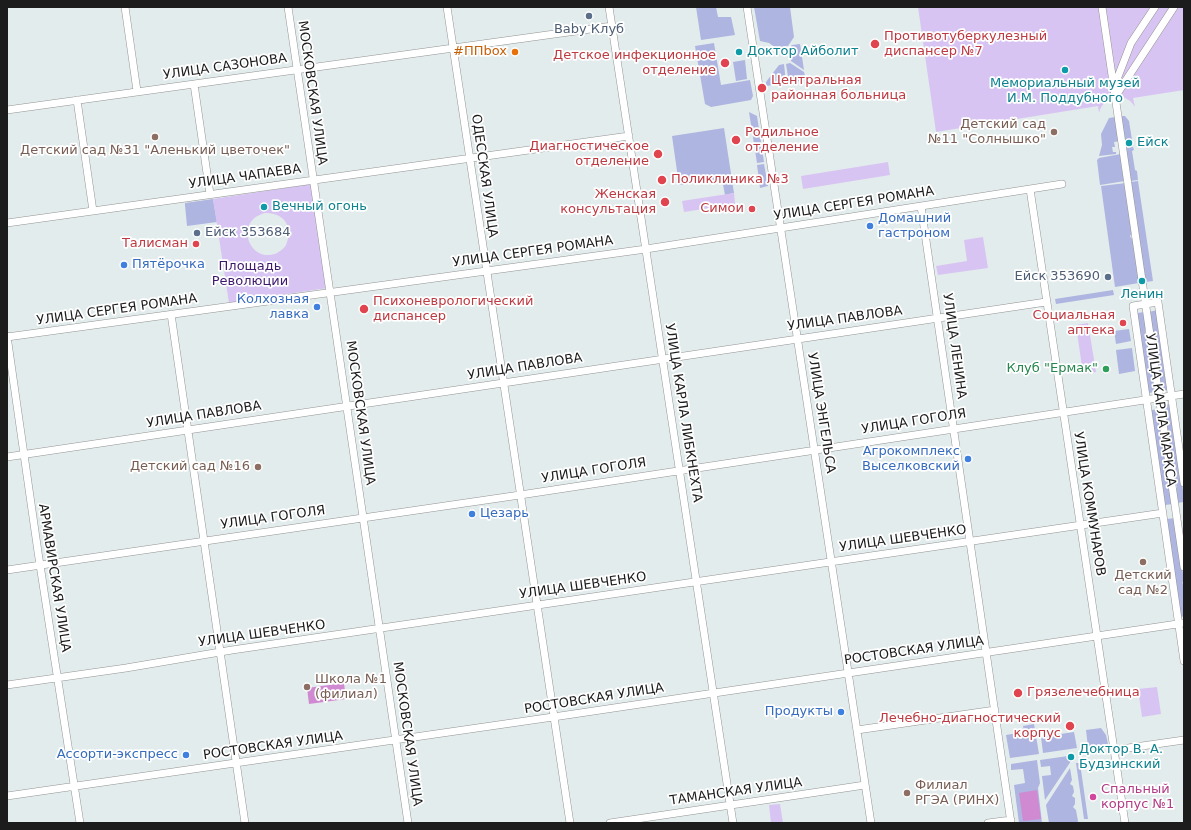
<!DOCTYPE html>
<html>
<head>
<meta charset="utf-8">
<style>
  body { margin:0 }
  #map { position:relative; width:1191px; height:830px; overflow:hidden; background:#e3ecec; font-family:"DejaVu Sans",sans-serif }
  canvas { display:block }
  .frame { position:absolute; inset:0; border:8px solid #1c1c1c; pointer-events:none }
</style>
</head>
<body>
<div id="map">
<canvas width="1191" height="830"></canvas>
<div class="frame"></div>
</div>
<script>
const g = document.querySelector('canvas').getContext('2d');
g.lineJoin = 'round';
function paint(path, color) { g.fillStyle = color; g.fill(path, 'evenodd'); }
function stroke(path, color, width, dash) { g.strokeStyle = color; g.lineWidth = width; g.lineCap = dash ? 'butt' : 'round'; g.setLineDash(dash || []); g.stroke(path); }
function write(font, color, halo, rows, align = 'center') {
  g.font = font + ' "DejaVu Sans",sans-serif'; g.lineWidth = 3.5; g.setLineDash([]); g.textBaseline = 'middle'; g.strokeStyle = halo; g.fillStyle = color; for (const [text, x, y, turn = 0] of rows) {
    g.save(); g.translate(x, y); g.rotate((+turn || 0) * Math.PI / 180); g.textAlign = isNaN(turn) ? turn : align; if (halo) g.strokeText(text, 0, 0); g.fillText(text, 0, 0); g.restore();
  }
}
const grass = new Path2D(`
  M696,7H716L718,17H731L735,35L701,40Z
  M754,7H790L794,37L788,46L776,48L769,43L760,41Z
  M714,43L721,85L750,80L753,96L751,100L711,107L705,104L695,46Z
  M800,44L804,70L791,61L789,48L792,45Z
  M745,60L747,79L736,81L733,62Z
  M790,63L804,72L806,80L789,83L786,64Z
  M784,64L786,83L766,86V82L779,65Z
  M749,112L757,116L764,162L757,163Z
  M1121,116H1125L1129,121L1133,146L1125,147Z
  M1115,117L1120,141L1114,142L1115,147H1112L1113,152H1116V154L1099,156L1102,145L1101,134L1109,118Z
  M724,128L734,193L725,195L722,179L679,185L672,136Z
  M1133,147L1134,150L1132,151L1135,170L1137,171L1138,180L1130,181L1128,170L1130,168L1128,167V163L1129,162L1127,161L1125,148Z
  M1121,154L1122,170L1125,181L1100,185L1097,160L1099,158Z
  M764,164L768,186L760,188L757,165Z
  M1138,181L1153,281L1146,282L1134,208L1135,206L1133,204L1130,182Z
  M1126,183L1133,232L1130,236L1131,238L1134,239L1139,283L1115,287L1101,186Z
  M213,199L217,222L187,226L185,205V203Z
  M1113,290L1114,295L1056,304L1055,299Z
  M1157,310L1168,390L1161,391L1159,381L1161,380L1159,378L1149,312Z
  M1145,312V331L1150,358L1149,361L1152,364L1156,392L1148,393L1137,313Z
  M1129,329L1131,341L1116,344L1114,331Z
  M1132,348L1135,371L1119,374L1116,350Z
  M1170,404L1184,497V502L1177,503L1175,490L1177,488L1168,441L1170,440L1168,438L1163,405Z
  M1159,409V422L1161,424L1166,470L1165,473L1166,475L1168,476L1173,504L1165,505L1151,410Z
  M1175,518L1184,581L1182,583L1184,584V616L1181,617L1167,519Z
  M1034,724L1039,754L1010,758L1006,735L1024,732L1023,726Z
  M1101,728L1106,735L1108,744L1088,747L1086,730Z
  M1074,732L1077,748L1043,753L1041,737Z
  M1075,755L1045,800L1042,776L1051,775L1050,766L1041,767L1040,760Z
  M1037,760L1040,783L1038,788L1042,823H1019L1014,785L1025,783L1023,769L1011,770V764Z
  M1076,763H1080L1088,819H1084Z
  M1070,768L1072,780L1070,784L1073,786L1074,792L1072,796L1075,798V804L1073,807L1076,810L1078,821L1077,823H1049L1046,805Z`);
const park = new Path2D(`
  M918,7H1184V90L1133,98L1135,107C1126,91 1103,95 1099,113L1098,106L936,132Z
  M888,162L890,175L803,189L801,176Z
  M311,184L327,288L229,303L213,199ZM265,213C273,213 280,215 285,221C289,227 290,235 287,242C286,247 282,250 277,253C250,265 233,221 265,213Z
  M734,193L735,204L684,212L682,201Z
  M983,237L988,268L938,275L936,266L967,261L964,240Z
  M1088,323L1096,372L1083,374L1076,325Z
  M1157,687L1161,714L1142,717L1138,689Z
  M780,804L783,823H771L769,805Z`);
const pitch = new Path2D(`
  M344,683L346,699L309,704L307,688Z
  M1037,790L1041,819L1023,821L1019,793Z`);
const minor = new Path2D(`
  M125,7L137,91
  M288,7L408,823
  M447,7L570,823
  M609,7L733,823
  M747,7L871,823
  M1102,7L1184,567
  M194,84L210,194
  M1114,87L1131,43L1155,7
  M1115,97L1174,7
  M77,100L93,211
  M7,110L612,26
  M1030,189L1125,823
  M921,206L1011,823
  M7,223L629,136
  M171,314L245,823
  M7,336L38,552L80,823
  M7,337L646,249L1062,184
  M7,457L1046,302
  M1184,483L1158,302L1133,306L1184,661
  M7,570L520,495L1184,394
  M7,685L126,668L232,650L1163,513
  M857,730L995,710
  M1114,750L1184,740
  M7,796L560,716L1184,623
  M610,823L865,785
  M988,823L1011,820`);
const markers = [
  [589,16,4,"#5c6f8a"],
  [875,44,5,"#e0444e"],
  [515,52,4,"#e8710a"],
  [739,52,4,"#0f9aa8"],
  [725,63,5,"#e0444e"],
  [1065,70,4,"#0f9aa8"],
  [762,88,5,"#e0444e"],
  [1054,132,4,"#8d6e63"],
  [155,137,4,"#8d6e63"],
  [736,140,5,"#e0444e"],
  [1129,143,4,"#0f9aa8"],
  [658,154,5,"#e0444e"],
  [662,180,5,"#e0444e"],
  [665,202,5,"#e0444e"],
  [264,207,4,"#0f9aa8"],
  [752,209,4,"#e0444e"],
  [870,226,4,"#3f7fe0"],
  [197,233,4,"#5c6f8a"],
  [196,244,4,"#e0444e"],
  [124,265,4,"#3f7fe0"],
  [1108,277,4,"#5c6f8a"],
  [1142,281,4,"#0f9aa8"],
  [317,307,4,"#3f7fe0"],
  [364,309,5,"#e0444e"],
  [1123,323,4,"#e0444e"],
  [1106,369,4,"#2e9e5b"],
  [968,459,4,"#3f7fe0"],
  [258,467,4,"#8d6e63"],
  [472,514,4,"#3f7fe0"],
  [1143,562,4,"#8d6e63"],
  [307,687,4,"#8d6e63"],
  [1018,693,5,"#e0444e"],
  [841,712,4,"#3f7fe0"],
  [1070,726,5,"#e0444e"],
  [186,755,4,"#3f7fe0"],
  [1071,757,4,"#0f9aa8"],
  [907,793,4,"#8d6e63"],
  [1093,797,4,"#d1479c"]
];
const serviceNames = [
  ["Baby Клуб",589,30],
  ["Ейск 353684",205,233,"left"],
  ["Ейск 353690",1100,277,"right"]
];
const healthNames = [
  ["Противотуберкулезный",884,37,"left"],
  ["диспансер №7",884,52,"left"],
  ["Детское инфекционное",716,56],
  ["отделение",716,71],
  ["Центральная",771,81,"left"],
  ["районная больница",771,96,"left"],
  ["Родильное",745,133,"left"],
  ["отделение",745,148,"left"],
  ["Диагностическое",649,147],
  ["отделение",649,162],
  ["Поликлиника №3",671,180,"left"],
  ["Женская",656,195],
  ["консультация",656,210],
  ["Симои",744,209],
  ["Талисман",188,244],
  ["Психоневрологический",373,302,"left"],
  ["диспансер",373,317,"left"],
  ["Социальная",1115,316],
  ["аптека",1115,331],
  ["Грязелечебница",1027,693,"left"],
  ["Лечебно-диагностический",1061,719],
  ["корпус",1061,734]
];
const foodNames = [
  ["#ППbox",507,52]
];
const cultureNames = [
  ["Доктор Айболит",747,52],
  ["Мемориальный музей",1065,84,"center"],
  ["И.М. Поддубного",1065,99,"center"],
  ["Ейск",1137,143],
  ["Вечный огонь",272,207],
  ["Ленин",1142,295,"center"],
  ["Доктор В. А.",1079,750],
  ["Будзинский",1079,765]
];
const streetNames = [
  ["УЛИЦА САЗОНОВА",225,67,-8],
  ["МОСКОВСКАЯ УЛИЦА",312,93,82],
  ["ОДЕССКАЯ УЛИЦА",484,176,82],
  ["УЛИЦА ЧАПАЕВА",245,177,-8],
  ["УЛИЦА СЕРГЕЯ РОМАНА",854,204,-9],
  ["УЛИЦА СЕРГЕЯ РОМАНА",533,252,-8],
  ["УЛИЦА СЕРГЕЯ РОМАНА",117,310,-8],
  ["УЛИЦА ПАВЛОВА",845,319,-8],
  ["УЛИЦА ЛЕНИНА",954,346,82],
  ["УЛИЦА ПАВЛОВА",525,367,-9],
  ["УЛИЦА КАРЛА МАРКСА",1160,410,82],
  ["МОСКОВСКАЯ УЛИЦА",360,413,82],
  ["УЛИЦА КАРЛА ЛИБКНЕХТА",683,413,81],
  ["УЛИЦА ЭНГЕЛЬСА",821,413,81],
  ["УЛИЦА ПАВЛОВА",204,415,-9],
  ["УЛИЦА ГОГОЛЯ",914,422,-9],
  ["УЛИЦА ГОГОЛЯ",594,471,-9],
  ["УЛИЦА КОММУНАРОВ",1089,504,81],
  ["УЛИЦА ГОГОЛЯ",273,518,-8],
  ["УЛИЦА ШЕВЧЕНКО",903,539,-8],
  ["АРМАВИРСКАЯ УЛИЦА",54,578,81],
  ["УЛИЦА ШЕВЧЕНКО",583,586,-8],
  ["УЛИЦА ШЕВЧЕНКО",262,634,-8],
  ["РОСТОВСКАЯ УЛИЦА",914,651,-8],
  ["РОСТОВСКАЯ УЛИЦА",594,699,-9],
  ["МОСКОВСКАЯ УЛИЦА",407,734,82],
  ["РОСТОВСКАЯ УЛИЦА",273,746,-8],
  ["ТАМАНСКАЯ УЛИЦА",736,792,-8]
];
const educationNames = [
  ["Детский сад",1046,125],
  ["№11 \"Солнышко\"",1046,140],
  ["Детский сад №31 \"Аленький цветочек\"",155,151,"center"],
  ["Детский сад №16",250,467],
  ["Детский",1143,576,"center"],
  ["сад №2",1143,591,"center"],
  ["Школа №1",315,680,"left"],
  ["(филиал)",315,695,"left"],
  ["Филиал",915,786,"left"],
  ["РГЭА (РИНХ)",915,801,"left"]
];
const shopNames = [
  ["Домашний",878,219,"left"],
  ["гастроном",878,234,"left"],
  ["Пятёрочка",132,265,"left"],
  ["Колхозная",309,300],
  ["лавка",309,315],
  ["Агрокомплекс",960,452],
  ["Выселковский",960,467],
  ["Цезарь",480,514,"left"],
  ["Продукты",833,712],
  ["Ассорти-экспресс",178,755]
];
const parkNames = [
  ["Площадь",250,267],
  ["Революции",250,282]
];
const leisureNames = [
  ["Клуб \"Ермак\"",1098,369]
];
const hotelNames = [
  ["Спальный",1101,790],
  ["корпус №1",1101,805]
];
paint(grass, '#aeb5e0');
paint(park, '#d8c4f2');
paint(pitch, '#d08ad2');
stroke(minor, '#939393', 8);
stroke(minor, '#fff', 7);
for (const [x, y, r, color] of markers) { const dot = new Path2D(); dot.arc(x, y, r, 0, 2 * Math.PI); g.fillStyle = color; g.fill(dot); stroke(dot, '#fff', 1.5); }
write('13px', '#4e5e75', '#fff', serviceNames);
write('13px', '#be3a42', '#fff', healthNames, 'right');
write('13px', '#c56008', '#fff', foodNames, 'right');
write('13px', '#0d838f', '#fff', cultureNames, 'left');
write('13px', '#1c1c1c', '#fff', streetNames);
write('13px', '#785e54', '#fff', educationNames, 'right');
write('13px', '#366cbe', '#fff', shopNames, 'right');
write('13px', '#3d186b', '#fff', parkNames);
write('13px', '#27864d', '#fff', leisureNames, 'right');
write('13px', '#b23c85', '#fff', hotelNames, 'left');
</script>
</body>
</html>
